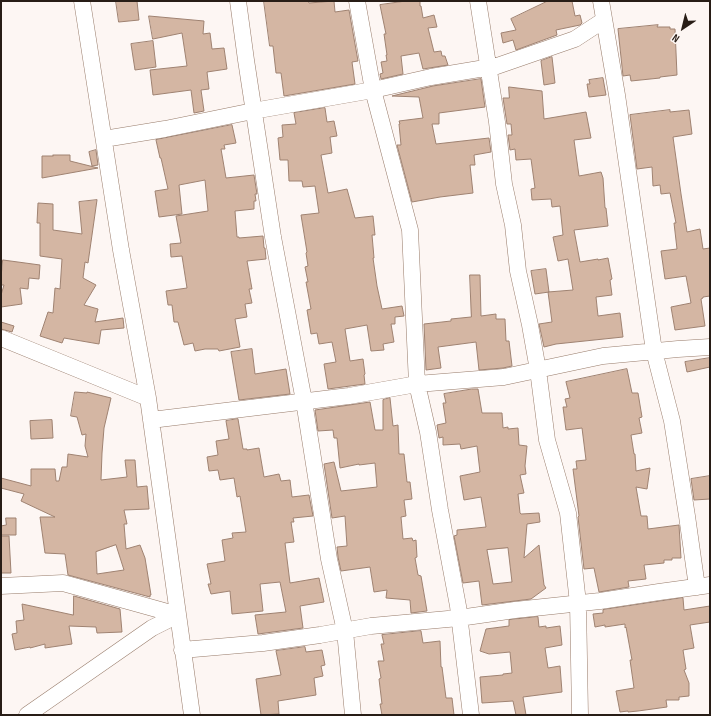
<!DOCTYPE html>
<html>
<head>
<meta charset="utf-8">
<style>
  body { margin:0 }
  #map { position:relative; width:711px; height:716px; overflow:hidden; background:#fdf6f3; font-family:"Sofia Sans Condensed",sans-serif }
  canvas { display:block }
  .frame { position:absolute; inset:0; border:2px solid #281d16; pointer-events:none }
  .north { position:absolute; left:663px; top:8px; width:40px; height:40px; -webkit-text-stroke:3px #fdf6f3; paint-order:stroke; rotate:215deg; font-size:11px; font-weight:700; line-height:16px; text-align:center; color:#281d16 }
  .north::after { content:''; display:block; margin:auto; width:14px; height:18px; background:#281d16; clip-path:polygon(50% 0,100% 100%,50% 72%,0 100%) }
</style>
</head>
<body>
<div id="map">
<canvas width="711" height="716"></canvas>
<div class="frame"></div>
<div class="north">N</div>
</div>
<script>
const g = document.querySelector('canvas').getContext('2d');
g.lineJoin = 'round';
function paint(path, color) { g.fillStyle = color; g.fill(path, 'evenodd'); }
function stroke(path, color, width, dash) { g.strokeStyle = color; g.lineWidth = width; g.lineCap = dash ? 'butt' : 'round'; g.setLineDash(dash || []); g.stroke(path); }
const building = new Path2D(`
  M116,1H137L139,20L119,22Z
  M264,1H308L309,3L334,1L335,12L349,10L358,61L352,62L355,84L284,96L281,73H276L273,46H270Z
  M406,1H420V6H421L423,18L434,15L437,27L428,28L434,52L441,51L442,56H445L448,65L423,69L419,53L401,56L403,74L381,79L380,74L383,73L381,62L387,61L386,55H387L384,34H386L380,5Z
  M548,1H572L575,16L580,15L582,23L580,25L556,30L557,35L516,50L513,40L503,43L501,33L516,30L511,19Z
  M149,16L204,21L203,34L210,33L212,49L224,48L227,69L207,72L209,89L201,90L204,111L194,113L191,90L153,95L150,70L187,66L182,33L153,39Z
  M658,25L657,27H670V29H675L677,75L660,77V78L631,81L630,75L623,76L618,29Z
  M153,41L156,67L135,70L131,44Z
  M552,57L555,83L544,85L541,61Z
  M603,78L606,95L589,97L587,84H590L589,80Z
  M481,79L485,107L439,113V124H432L436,144L489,138L491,152L474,155L475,165H470L473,193L440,197L412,202L397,145H401L399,124H400L399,121L423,118L419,97L392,96L433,86Z
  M509,87L542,91L544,119L586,112L591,138L574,140L579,176L601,172L603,178L605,208H606L608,226L574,230L580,262L598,259V260L608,258L612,279L610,280L612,295L596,297L598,316L620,313L623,337L556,344L544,347L539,324L552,322L548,292L573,290L568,259L558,261L553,237L563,235L560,206L552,207L551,199L532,200L531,189L535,188L531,159L516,160L515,149L510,150L508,135H512L511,124H507L503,98H509Z
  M325,108L327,122L334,121L337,136L330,137L332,153L321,155L328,193L347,189L355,218L373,216L375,235H372L374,258H373L377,286L382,309L402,306L404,316L395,317V324H391L394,342L383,344L384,350L371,351L367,325L345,329L350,361L363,359L365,374L364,375L365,384L328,389L324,364L336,362L332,342L319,344L317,333L311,334L307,310L311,309L306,282H308L305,267L308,266L306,253L307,252L301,215L319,213L315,186L303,187L302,181H289L288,160H280L278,138L283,137L282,125L296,124L294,113Z
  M670,110V112L689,110L692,134L673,137L681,194L687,232L700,229L703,249L710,248V296L703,297V298L701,299L705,326L675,330L671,307L691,303L686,276L665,279L661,251L677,249L674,223H676L670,193L661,194L660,185L653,186L652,167L637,169L630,115Z
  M232,125L236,143L224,145L225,149H221L226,178L254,175L257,194H255L256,201H254V209L235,211L237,237H239V238L263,236L264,248H265L266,259L247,261L252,289H249L252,303L245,304L247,317L235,319L240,347L219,351L218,349H205L195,351L193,343L184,345L178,322H174L172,305H168L166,291L187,288L182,256L171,257L170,244L181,243L176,216L208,211L205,180L179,185L182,214L159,217L155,191L168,189L161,158H160L156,140Z
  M96,150L98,165L92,166L89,152Z
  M53,155H70V161L98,168L42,178V156H53Z
  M97,200L88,263L85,262L83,278L96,285L84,305L98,309L95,322L123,318L124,328L101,330L99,344L64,338L62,343L40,336L48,312L53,313L55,288L60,289L62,259L40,256V223H37L38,203L53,204V230L82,234L79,202Z
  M3,260L40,265L39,279L29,278L28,289L20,288L22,304L1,307V295L4,285H1V278Z
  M546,269L549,292L535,294L531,271Z
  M470,275H480L481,316L496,314V319H505L506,341H509L512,366L503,368L479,370L476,342L438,347L441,368L426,370L424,324L451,321V319L471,317Z
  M1,322L14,326L12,332L1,329Z
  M252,349L255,374L286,369L290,394L239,400L231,352Z
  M710,358V367L687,372L685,362Z
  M627,369L632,393H638L642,417L639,418L642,433L631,435L634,454H635L636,471L650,468L647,489L636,487L641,516H647L648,529L679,525L681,558H672V560H664V563L644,565L646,579L628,581L629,587L599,592L594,568L584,569L578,517L579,516L573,469H577L576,461L586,460L582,428L566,430L563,407H567L565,399L570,398L566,382Z
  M472,389H478L482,413H502L503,428L508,427V429L518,428L519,445L527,446L525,466L526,474L520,475L524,493L518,494L520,513L521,514L539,513L540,522L527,524L524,558L539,545L544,585L546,588L531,599L482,605L479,581L463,583L454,536L457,535V530L486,527L481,497L464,500L460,476L480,472L477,446L461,449L460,444L443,445V437L439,438L437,425L446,423L443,403H446L444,394ZM508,548L512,582L493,584L487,550Z
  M75,392L87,393V392L111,398L104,428L102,453L101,480L127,477L125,460H135L137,487L147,486L149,509L124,510L127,524H124L126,549L140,545L145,558L151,595H150V597L68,575L65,554L45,553L40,517H55L21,501L24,494L1,488V478L31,486V469H55L56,481H59L62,467H67L68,454L88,457L85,446L86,434L82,435L77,417L71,416ZM116,545L124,570L97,574L96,552Z
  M390,398L393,426L398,425L399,454H404L407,482H410L412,499L404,500L406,516L401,517L403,539L412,538L413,541L416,540L417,557L415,558L418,575L421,576L427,611L411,613L410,600L386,598L387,590L374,592L370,567L341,571L338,557L337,547L347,546L345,516L332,518L324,464L334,462L341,491L377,487L375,463L359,465V464L340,468L337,438H334L333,430L318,431L315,410L370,402L375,430H383V400Z
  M238,419L243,449H247V450L259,448L264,477L279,474L281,481L290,480L292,497L309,495L313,516L293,518L294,522H291L294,542L285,543L290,583L319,578L324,602L300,606L303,628L258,634L255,615L286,612L280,582L260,584L263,611L232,614L230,591L211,594L208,584H211L207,564L225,561L222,540L233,538L232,533L246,532L240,496L237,497L234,478L220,480L218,470L209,471L207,457L218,455L216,441L229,439L226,421Z
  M52,420L53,438L31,439L30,421Z
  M710,476V499L694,500L691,479Z
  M6,518H16V535H1V526L6,525Z
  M1,536H9L11,573H1Z
  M74,596L120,609L122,632L97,633L96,627L69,626L72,644L45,648V644L30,648V647L15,650L12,634L17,633L16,621L24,620L22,604L73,615Z
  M683,598L684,610L710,606V622L690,625L694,648L683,650L686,669L684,670L689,683V696L679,697V700H666L667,707L638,711L628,712V711L620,712L616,691L634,688L630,660H632L626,627L625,628V624L605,627V625L595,627L593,614L603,613V610Z
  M538,617L539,627L546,626V628L560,626L562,645L545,648L548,668L560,666L562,692L523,697L526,715H516L513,701L482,703L480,677L503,675V674L512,673L510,652L489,654L480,651L486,629L509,626V620Z
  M421,631L423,643L440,641L441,667H442L446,698H452L454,715H382L380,704H382L379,679L381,678L378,661H384L381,644H384L382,635Z
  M305,647L306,652L322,650L325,665L321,666L323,676L314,678L316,695L278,701L279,714L261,715L256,679L281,675L276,651Z`);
const minor = new Path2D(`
  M82,1L121,250L148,398L192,715
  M238,1L246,60L273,237L304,401L329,559L345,631L353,715
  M357,1L373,90L410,230L417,384L428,432L440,510L458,606L471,715
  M478,1L497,122L504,184L513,225L518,271L530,325L538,370L547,440L568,513L578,603L580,715
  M601,1L617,95L654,351L672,421L687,516L697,587
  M104,139L165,129L253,111L373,90L431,77L497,66L575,39L604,20
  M1,338L148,398
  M151,420L349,396L417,384L504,377L603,356L678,349L710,347
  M1,586L63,583L178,615
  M182,650L263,643L320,635L371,626L459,618L515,610L600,601L659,592L710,585
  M27,715L152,628L178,615`);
paint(building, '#d4b6a3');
stroke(building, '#9f8271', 1);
stroke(minor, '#987c6b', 17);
stroke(minor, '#fff', 16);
</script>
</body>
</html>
